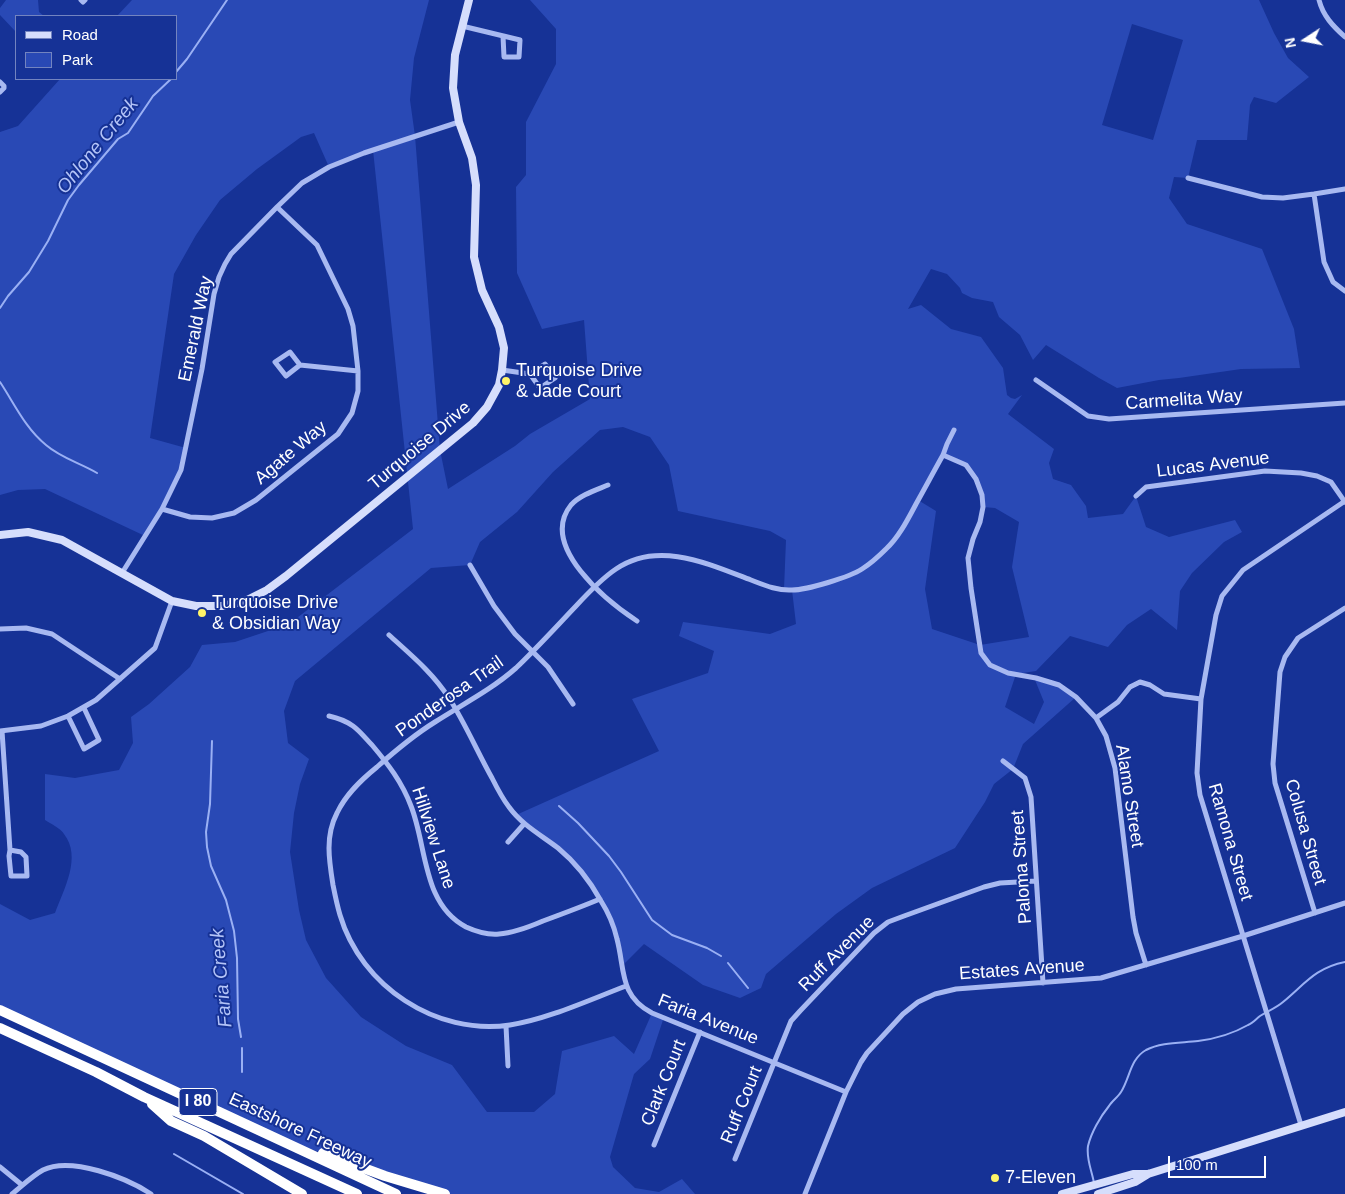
<!DOCTYPE html>
<html>
<head>
<meta charset="utf-8">
<style>
  body { margin:0 }
  #map { position:relative; width:1345px; height:1194px; overflow:hidden; background:#163296; font-family:Helvetica,sans-serif }
  canvas { display:block }
  .legend { position:absolute; left:15px; top:15px; width:162px; height:65px; box-sizing:border-box; background:#163296; border:1px solid #7384c0; margin:0; padding:6px 9px; list-style:none; font-size:15px; color:#fff }
  .legend li { display:flex; align-items:center; gap:10px; height:25px }
  .legend b { width:25px; border:1px solid #7384c0 }
  .north { position:absolute; left:1280px; top:15px; width:50px; height:50px; -webkit-text-stroke:4px #163296; paint-order:stroke; rotate:259deg; font-size:14px; font-weight:700; line-height:20px; text-align:center; color:#fff }
  .north::after { content:''; display:block; margin:auto; width:18px; height:22px; background:#fff; clip-path:polygon(50% 0,100% 100%,50% 72%,0 100%) }
  .scale { position:absolute; left:1168px; top:1156px; width:98px; height:22px; box-sizing:border-box; border:2px solid #fff; border-top:0; padding-left:6px; font-size:15px; line-height:18px; white-space:nowrap; color:#fff; -webkit-text-stroke:4px #163296; paint-order:stroke }
</style>
</head>
<body>
<div id="map">
<canvas width="1345" height="1194"></canvas>
<ul class="legend">
<li><b style="height:6px;background:#d6defc"></b>Road</li>
<li><b style="height:14px;background:#2949b5"></b>Park</li>
</ul>
<div class="north">N</div>
<div class="scale">100 m</div>
</div>
<script>
const g = document.querySelector('canvas').getContext('2d');
g.lineJoin = 'round';
function paint(path, color) { g.fillStyle = color; g.fill(path, 'evenodd'); }
function stroke(path, color, width, dash) { g.strokeStyle = color; g.lineWidth = width; g.lineCap = dash ? 'butt' : 'round'; g.setLineDash(dash || []); g.stroke(path); }
function write(font, color, halo, rows, align = 'center') {
  g.font = font + ' Helvetica,sans-serif'; g.lineWidth = 4; g.setLineDash([]); g.textBaseline = 'middle'; g.strokeStyle = halo; g.fillStyle = color; for (const [text, x, y, turn = 0] of rows) {
    g.save(); g.translate(x, y); g.rotate((+turn || 0) * Math.PI / 180); g.textAlign = isNaN(turn) ? turn : align; if (halo) g.strokeText(text, 0, 0); g.fillText(text, 0, 0); g.restore();
  }
}
const green = new Path2D(`
  M6,0H38L39,12L44,16H16V32L0,15V8Z
  M132,0H429L414,58L410,100L415,136L440,450L448,489L515,446L530,434L590,399L584,320L542,329L517,273L516,187L526,175V122L556,64V29L530,0H1259L1274,33L1288,58L1309,77L1276,103L1254,97L1250,105L1247,140H1197L1188,178L1174,177L1169,198L1187,224L1262,249L1294,329L1300,368L1241,369L1179,378L1159,380L1117,388L1099,378L1046,345L1033,360L1020,335L999,317L993,302L972,298L962,293L960,288L947,274L931,269L908,309L921,305L951,329L981,337L1003,368L1007,395L1011,398L1015,399L1022,395L1008,414L1054,449L1049,463L1053,479L1071,485L1086,506L1088,518L1123,514L1136,496L1146,527L1169,537L1235,520L1242,532L1224,542L1192,573L1180,591L1177,630L1151,609L1127,625L1108,647L1070,636L1036,671L1016,674L1005,707L1034,724L1044,702L1035,680L1059,685L1076,697L1023,744L1013,769L994,784L985,802L955,848L872,888L836,914L766,974L761,988L740,998L703,985L644,944L622,966L608,913L573,862L516,815L659,751L632,699L708,673L714,651L679,636L683,622L770,634L796,624L792,590L784,589L786,540L770,531L678,511L669,465L650,437L623,427L600,430L553,472L517,512L480,542L470,565L431,568L295,681L284,711L288,743L309,759L300,784L294,813L290,852L299,910L306,940L326,978L361,1017L406,1046L452,1065L487,1112H534L555,1094L562,1051L614,1036L634,1054L652,1013L664,1017L650,1059L634,1074L610,1157L613,1167L635,1188L659,1192L682,1179L695,1194H445L385,1176L258,1130L0,1010V904L30,920L55,913C64,889 82,857 64,834C60,828 51,824 45,820V774L75,778L119,770L133,743L131,717L149,704L190,667L202,645L235,642L289,624L413,529L373,150L329,167L314,133L301,137L257,169L220,200L196,235L174,274L150,438L186,448L181,470L145,536L45,489L18,490L0,495V132L18,126L60,79H176V16H117ZM1132,24L1183,40L1153,140L1102,125ZM943,455L966,465L982,495L983,507L995,508L1019,522L1012,567L1029,637L980,645L932,629L925,589L936,511L918,500Z`);
const stream = new Path2D(`
  M176,72L187,59L227,0
  M0,308L8,296L29,272L48,241L68,200L79,185L118,139L128,133L153,96L171,79
  M0,382C14,403 25,428 46,445C61,458 80,463 97,473
  M212,741L210,804L206,832L207,847L211,866L226,900L234,931L237,958L238,1019L241,1037
  M559,806L578,823L609,856L621,872L652,920L672,935L707,948L721,956
  M728,963L748,988
  M242,1048V1072
  M174,1154L243,1194
  M1094,1183C1092,1171 1086,1159 1088,1146C1091,1133 1100,1117 1109,1106C1112,1101 1118,1097 1121,1092C1130,1078 1130,1059 1146,1050C1161,1042 1181,1043 1198,1041C1214,1039 1234,1033 1248,1025C1253,1023 1256,1019 1260,1016C1268,1011 1276,1008 1283,1002C1305,984 1315,968 1345,962`);
const street = new Path2D(`
  M81,0L83,2L85,0
  M1319,0C1323,16 1333,26 1345,37
  M462,26L520,40L519,57H504L503,36
  M0,82L4,86V88L0,92
  M1188,178L1262,197L1283,198L1314,194L1345,189
  M1314,194L1324,262L1333,282L1345,291
  M300,365L290,352L275,362L286,376L300,365L358,371
  M502,370L530,374L540,388L555,378L545,364L530,374
  M1036,380L1088,416L1109,419L1345,403
  M943,455L966,465L976,479L982,495L983,507L980,522L973,539L968,558L971,588L981,653L990,665L1008,673L1036,678L1059,685L1076,697L1096,718L1106,736L1115,768L1133,917L1136,933L1146,965
  M608,485C596,490 580,495 571,505C538,546 608,602 637,621
  M1136,496L1146,487L1265,471L1301,473L1317,476L1331,482L1345,502
  M162,509L190,517L212,518L234,513L256,500L338,434L352,413L358,391V371L353,326L348,309L317,245L277,207
  M470,565L494,606L515,634L548,667L573,704
  M122,573L162,509L181,470L202,369L214,294L219,277L225,264L231,254L277,207L302,183L329,167L364,153L459,122
  M0,629L26,628L52,634L120,679
  M389,635C411,655 433,673 449,698C465,723 477,751 492,778C497,788 502,798 509,807C522,825 541,835 558,848C575,862 590,881 601,901C608,912 614,926 617,939C625,969 619,996 652,1013L846,1092
  M68,716L84,749L99,740L84,708
  M329,716C338,718 346,721 353,726C360,731 366,739 372,745C388,764 402,782 411,806C427,846 422,904 466,927C477,932 488,935 499,934C514,933 529,927 543,921C562,914 581,907 600,899
  M1096,718L1118,702L1130,687L1140,682L1150,685L1164,694L1201,699
  M0,731L41,726L68,716L96,700L155,648L172,601
  M2,731L10,850L9,856L11,876H27L26,857L21,852L10,850
  M1003,761L1025,778L1031,797L1043,983
  M508,842L524,824
  M1315,913L1275,783L1273,764L1280,672L1285,657L1298,638L1345,608
  M626,986C589,1000 548,1019 510,1025C436,1036 361,986 340,915C337,905 335,895 333,885C329,860 325,836 337,813C346,794 361,780 377,767C395,751 414,735 435,722C463,704 491,690 516,668C537,648 556,627 576,606C588,593 601,579 616,569C658,540 709,564 751,580C764,585 778,591 792,590C807,590 850,577 862,569C870,564 879,556 886,549C899,537 908,519 916,504C925,488 934,471 943,455L947,444L954,430
  M506,1026L508,1066
  M1301,1125L1200,795L1197,773L1201,699L1216,615L1222,596L1243,570L1345,501
  M654,1145L700,1032
  M735,1159L791,1021L800,1011L874,933L888,922L904,916L984,887L1000,883L1036,881
  M0,1167L22,1185
  M12,1194C22,1186 32,1176 43,1170C71,1156 127,1178 151,1194
  M805,1194L846,1092L861,1062L867,1053L903,1014L918,1002L935,994L956,989L1101,978L1243,936L1345,903`);
const secondary = new Path2D(`
  M0,535L28,532L62,540L172,601L196,606H222L245,601L267,590L286,576L473,423L487,407L499,385L502,370L504,348L499,327L482,290L474,257L476,185L472,158L459,122L453,88L455,55L469,0
  M1062,1194L1133,1174H1148L1345,1112
  M1098,1194L1135,1182L1148,1174`);
const highway = new Path2D(`
  M0,1010L396,1194
  M0,1028L96,1072L144,1097L357,1194
  M152,1104L171,1121L204,1136L302,1194
  M323,1153L385,1176L445,1194`);
const markers = [
  [506,381,5,"#fff468"],
  [202,613,5,"#fff468"],
  [995,1178,5,"#fff468"]
];
const shields = [
  [198,1102,38]
];
const shieldNames = [
  ["I 80",198,1102]
];
const streetNames = [
  ["Emerald Way",196,329,-78],
  ["Carmelita Way",1184,400,-4],
  ["Turquoise Drive",420,446,-40],
  ["Agate Way",291,453,-40],
  ["Lucas Avenue",1213,465,-7],
  ["Ponderosa Trail",450,697,-35],
  ["Alamo Street",1129,796,81],
  ["Colusa Street",1305,832,74],
  ["Hillview Lane",433,838,72],
  ["Ramona Street",1230,842,74],
  ["Paloma Street",1022,867,-94],
  ["Ruff Avenue",837,954,-45],
  ["Estates Avenue",1022,970,-4],
  ["Faria Avenue",708,1020,22],
  ["Clark Court",664,1083,-68],
  ["Ruff Court",742,1105,-68],
  ["Eastshore Freeway",300,1131,25]
];
const poiNames = [
  ["Turquoise Drive",516,371],
  ["& Jade Court",516,392],
  ["Turquoise Drive",212,603],
  ["& Obsidian Way",212,624],
  ["7-Eleven",1005,1178]
];
const waterNames = [
  ["Ohlone Creek",98,146,-51],
  ["Faria Creek",222,978,-95]
];
paint(green, '#2949b5');
stroke(stream, '#9ab0f4', 2);
stroke(street, '#a8b9f1', 5);
stroke(secondary, '#d6defc', 8);
stroke(highway, '#fff', 10);
for (const [x, y, r, color] of markers) { const dot = new Path2D(); dot.arc(x, y, r, 0, 2 * Math.PI); g.fillStyle = color; g.fill(dot); stroke(dot, '#163296', 2); }
for (const [x, y, w] of shields) { const box = new Path2D(); box.roundRect(x - w / 2, y - 13.5, w, 27, 4); g.fillStyle = '#163296'; g.fill(box); stroke(box, '#fff', 1); }
write('bold 16px', '#fff', null, shieldNames);
write('18px', '#fff', '#163296', streetNames);
write('18px', '#fff', '#163296', poiNames, 'left');
write('italic 19px', '#b4c4f8', '#163296', waterNames);
</script>
</body>
</html>
